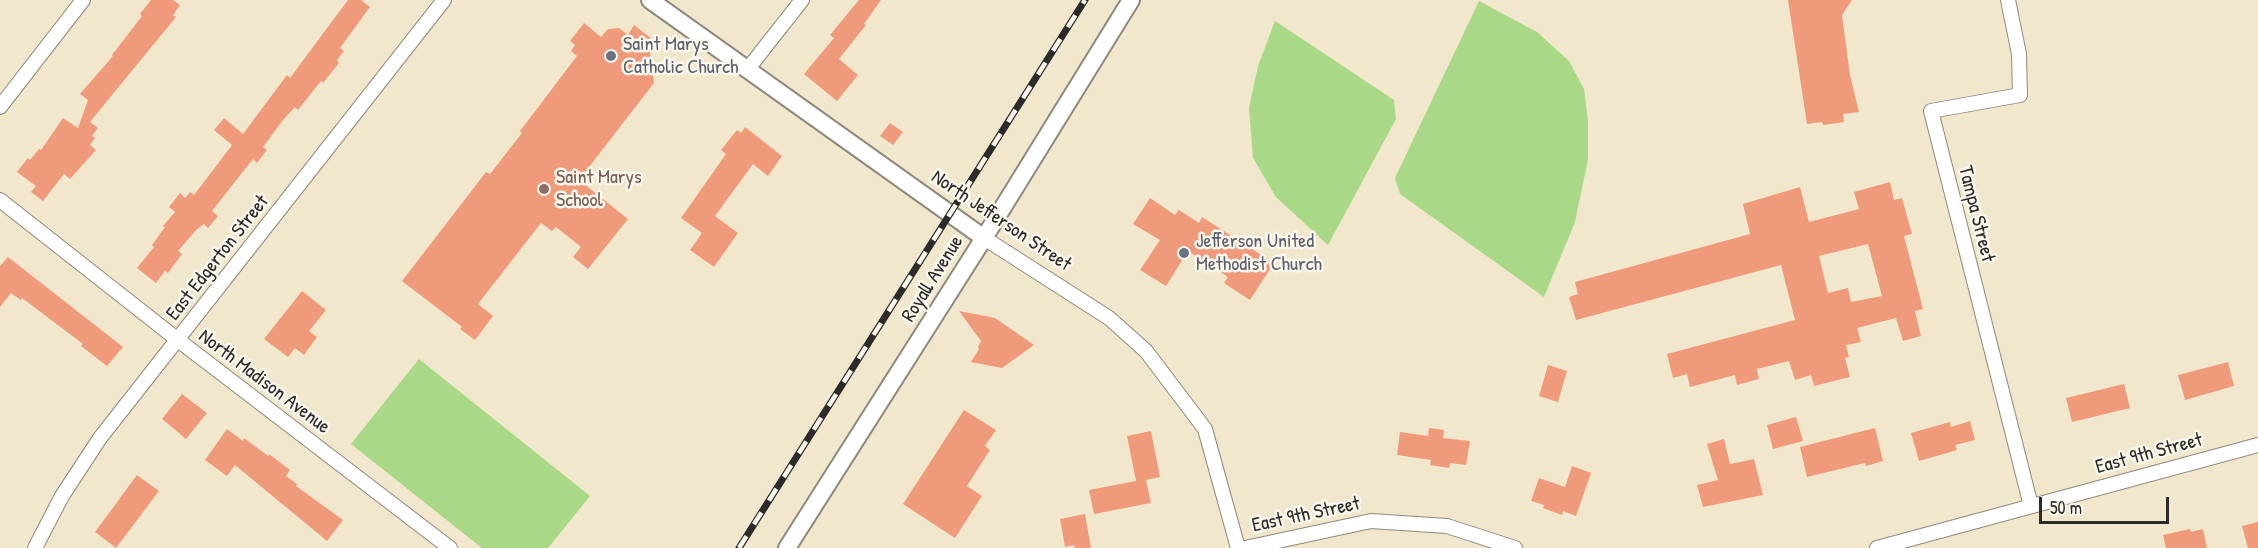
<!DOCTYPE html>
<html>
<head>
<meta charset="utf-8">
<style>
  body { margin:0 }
  #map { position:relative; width:2258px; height:548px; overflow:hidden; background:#f1e7cc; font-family:"Patrick Hand",sans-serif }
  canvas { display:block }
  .scale { position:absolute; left:2039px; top:497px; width:130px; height:27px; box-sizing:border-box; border:3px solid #2b2b2b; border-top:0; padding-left:8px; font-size:18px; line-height:21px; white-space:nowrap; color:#2b2b2b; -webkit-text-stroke:4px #fbf7ec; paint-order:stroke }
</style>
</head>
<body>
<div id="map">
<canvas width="2258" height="548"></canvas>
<div class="scale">50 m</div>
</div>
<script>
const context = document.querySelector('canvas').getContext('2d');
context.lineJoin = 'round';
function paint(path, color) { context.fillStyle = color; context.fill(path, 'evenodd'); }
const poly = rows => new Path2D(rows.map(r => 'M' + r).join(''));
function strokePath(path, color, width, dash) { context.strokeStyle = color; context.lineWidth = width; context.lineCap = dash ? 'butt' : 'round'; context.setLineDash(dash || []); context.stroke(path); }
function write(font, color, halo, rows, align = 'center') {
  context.font = font + ' "Patrick Hand",sans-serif'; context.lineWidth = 5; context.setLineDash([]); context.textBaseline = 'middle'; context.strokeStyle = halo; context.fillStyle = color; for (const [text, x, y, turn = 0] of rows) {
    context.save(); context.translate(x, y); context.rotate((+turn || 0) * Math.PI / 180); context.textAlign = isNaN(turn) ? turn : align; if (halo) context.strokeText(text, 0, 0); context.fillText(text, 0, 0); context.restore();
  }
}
paint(poly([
  [1479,1,1537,32,1569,61,1584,89,1588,122,1588,159,1575,222,1544,297,1400,194,1395,178],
  [1275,21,1394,100,1396,119,1328,245,1276,197,1253,158,1249,108,1258,66],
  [419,359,590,496,548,548,482,548,351,444]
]), '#a9d886');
paint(poly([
  [151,0,173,0,180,5,173,15,176,17,90,122,98,128,92,136,95,138,90,145,96,150,70,179,64,174,43,201,31,192,36,186,17,172,28,158,30,160,39,149,41,150,63,118,78,128,88,100,80,94,113,56,112,55,142,16,140,14],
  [348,0,361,0,370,7,340,48,344,51,337,60,339,63,323,83,321,81,298,110,295,107,283,120,263,147,267,150,257,163,253,159,212,211,218,216,208,228,204,224,197,229,178,251,182,254,168,273,165,271,156,283,137,268,154,247,152,245,165,227,163,226,175,212,169,207,180,193,185,198,190,192,194,195,232,145,214,130,224,118,243,134,287,75,290,78],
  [859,0,881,0,864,24,866,25,839,59,858,75,837,101,804,74,834,38,830,35],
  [1788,0,1852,0,1842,15,1850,75,1859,112,1843,114,1844,122,1823,125,1822,122,1807,124],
  [584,23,601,37,608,29,619,28,628,35,634,25,652,39,649,43,654,83,579,180,628,219,588,269,573,257,581,247,556,227,552,231,541,223,478,304,493,316,475,340,460,329,462,327,402,281,486,172,490,174,522,133,520,131,577,56,571,51,575,45,570,41],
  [890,123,903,132,893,145,880,136],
  [745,127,782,156,768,176,753,164,715,216,738,233,714,267,690,250,702,233,681,218,726,154,721,150,737,130,741,133],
  [1890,182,1894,200,1902,198,1912,234,1904,236,1923,309,1915,311,1921,336,1903,341,1896,318,1857,328,1861,342,1846,345,1849,357,1845,358,1850,377,1814,386,1811,375,1795,380,1789,361,1757,369,1759,379,1737,385,1735,375,1690,387,1687,374,1673,378,1667,354,1795,320,1781,265,1576,320,1569,297,1578,294,1575,282,1750,234,1743,204,1800,187,1809,222,1859,209,1854,192],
  [1868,244,1882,296,1851,302,1848,288,1828,293,1819,256],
  [1150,198,1175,215,1179,210,1199,223,1202,217,1274,263,1250,300,1224,283,1228,277,1188,251,1166,286,1140,270,1160,240,1133,224],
  [8,257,123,347,107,366,81,346,83,344,22,298,21,300,11,293,0,307,0,266],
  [302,291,326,310,309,331,317,337,304,355,295,348,288,357,264,339],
  [959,311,995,318,1034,345,1002,368,971,362,979,349,978,347,981,341],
  [2228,362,2234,386,2185,400,2178,375],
  [1548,365,1567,371,1558,402,1539,396],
  [2124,384,2130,408,2072,422,2066,398],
  [182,394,207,413,186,439,162,419],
  [964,410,996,430,985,446,990,450,967,486,982,496,955,538,903,504],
  [1796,417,1803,441,1773,449,1767,425],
  [1970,421,1975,440,1955,445,1957,450,1919,461,1911,433,1950,422,1951,427],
  [1429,428,1444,430,1443,438,1470,441,1466,465,1450,463,1449,468,1430,465,1431,460,1397,455,1400,432,1428,436],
  [1875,428,1883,461,1866,466,1865,463,1807,477,1800,447],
  [227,429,243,441,244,438,268,456,269,454,290,470,286,476,297,484,296,486,343,520,327,541,235,465,227,476,205,460],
  [1151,431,1160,477,1146,480,1151,503,1094,514,1089,490,1136,481,1127,436],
  [1724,439,1730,464,1754,459,1763,495,1703,507,1697,485,1718,480,1707,444],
  [1572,466,1591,473,1576,516,1563,511,1562,515,1543,508,1544,505,1531,501,1539,478,1565,487],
  [137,475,159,491,116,548,95,532],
  [1085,514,1091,548,1075,548,1074,545,1065,547,1060,519],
  [2258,522,2258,548,2248,548,2242,526],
  [2190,529,2191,532,2203,529,2207,548,2166,548,2163,535]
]), '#ef9b7b');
const minor = poly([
  [2008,0,2019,54,2020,95,1931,111,2031,506],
  [747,70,802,0],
  [0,107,83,0],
  [0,200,178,340,450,548],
  [984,238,1109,318,1146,351,1205,429,1238,548],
  [35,548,62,496,100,438,444,0],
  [1245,548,1371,521,1447,526,1515,548],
  [1877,548,2258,445]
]);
const tertiary = poly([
  [650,0,984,238],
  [787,548,984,238,1131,0]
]);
strokePath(minor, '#8e897c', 16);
strokePath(tertiary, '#8e897c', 20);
strokePath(minor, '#fff', 14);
strokePath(tertiary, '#fff', 16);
const rail = poly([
  [739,548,1085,0]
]);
strokePath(rail, '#2b2b2b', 7);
strokePath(rail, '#fbf7ec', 4.5, [14]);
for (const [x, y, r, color] of [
  [611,56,6,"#6b7280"],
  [544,189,6,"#8d6e63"],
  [1184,253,6,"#6b7280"]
]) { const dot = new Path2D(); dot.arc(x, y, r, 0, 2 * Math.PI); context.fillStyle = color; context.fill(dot); strokePath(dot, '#fbf7ec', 2); }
write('20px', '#5b616d', '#fbf7ec', [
  ["Saint Marys",623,45],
  ["Catholic Church",623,68],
  ["Jefferson United",1196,242],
  ["Methodist Church",1196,265]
], 'left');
write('20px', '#785e54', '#fbf7ec', [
  ["Saint Marys",556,178],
  ["School",556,201]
], 'left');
write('20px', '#2b2b2b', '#fbf7ec', [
  ["Tampa Street",1976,214,76],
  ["North Jefferson Street",1001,221,34],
  ["East Edgerton Street",218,258,-52],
  ["Royall Avenue",933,279,-58],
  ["North Madison Avenue",264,382,37],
  ["East 9th Street",2149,454,-15],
  ["East 9th Street",1306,515,-12]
]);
</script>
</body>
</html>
